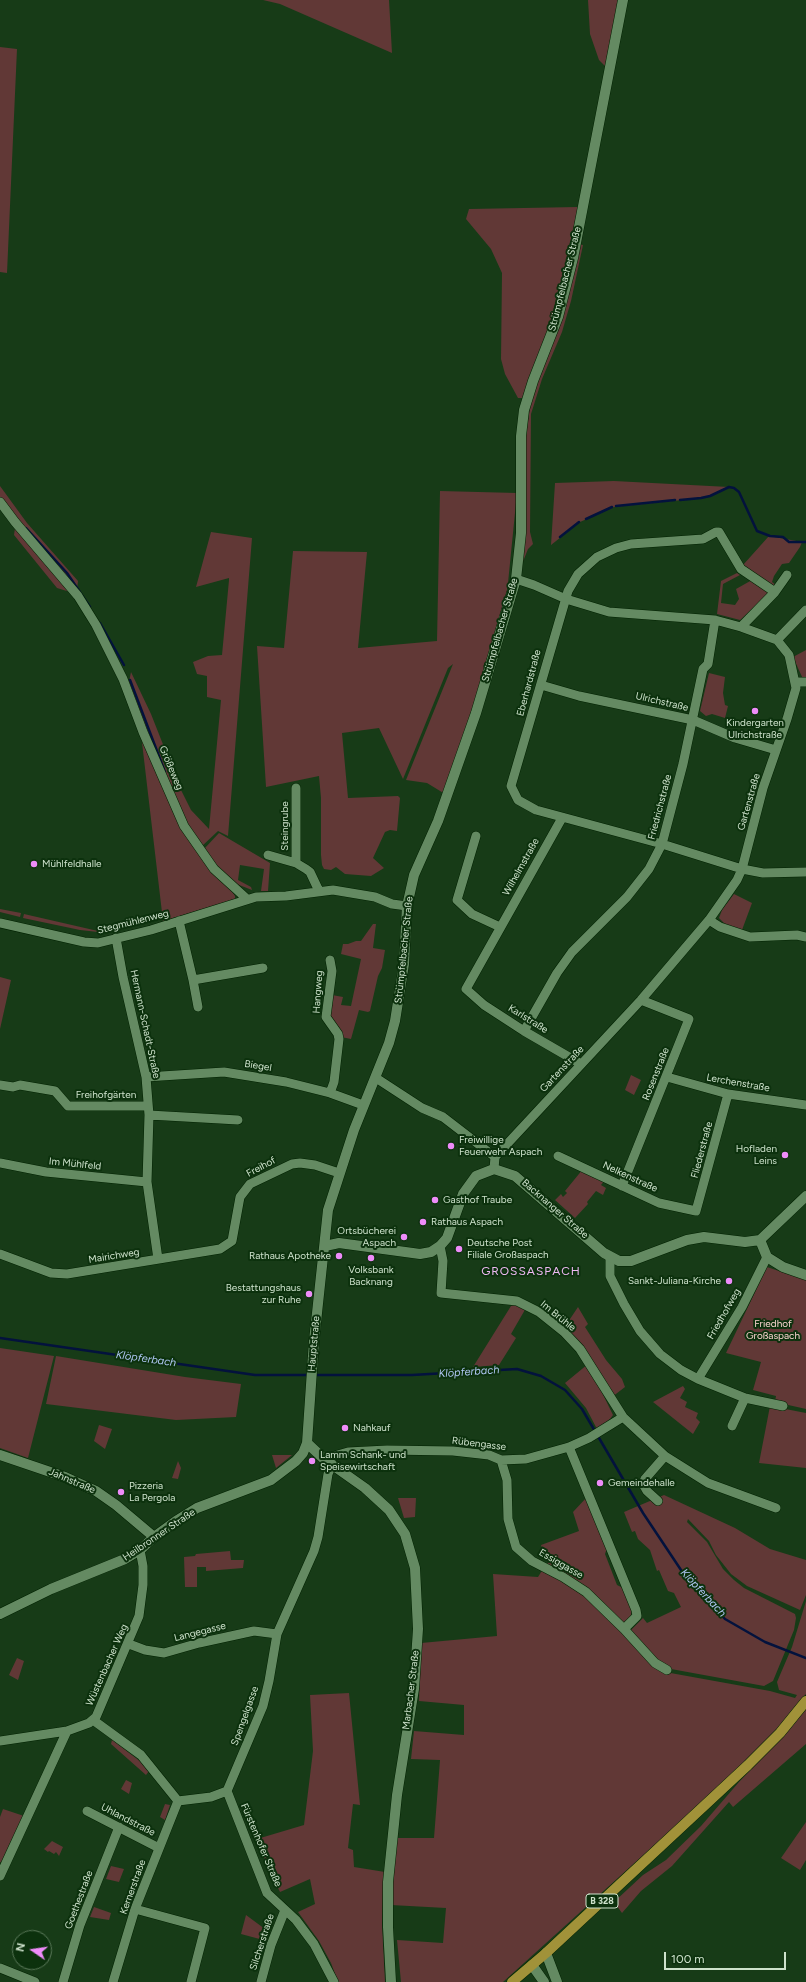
<!DOCTYPE html>
<html>
<head>
<meta charset="utf-8">
<style>
  body { margin:0 }
  #map { position:relative; width:806px; height:1982px; overflow:hidden; background:#173b17; font-family:Figtree,sans-serif }
  canvas { display:block }
  .north { position:absolute; left:12px; top:1930px; width:40px; height:40px; box-sizing:border-box; background:#0c310d; border:1px solid #5a7859; border-radius:50%; rotate:283deg; font-size:11px; font-weight:700; line-height:16px; text-align:center; color:#cee2cc }
  .north::after { content:''; display:block; margin:auto; width:14px; height:18px; background:#ee8cf9; clip-path:polygon(50% 0,100% 100%,50% 72%,0 100%) }
  .scale { position:absolute; left:664px; top:1952px; width:122px; height:18px; box-sizing:border-box; border:2px solid #cee2cc; border-top:0; padding-left:5px; font-size:12px; line-height:14px; white-space:nowrap; color:#cee2cc; -webkit-text-stroke:3px #0c310d; paint-order:stroke }
</style>
</head>
<body>
<div id="map">
<canvas width="806" height="1982"></canvas>
<div class="north">N</div>
<div class="scale">100 m</div>
</div>
<script>
const context = document.querySelector('canvas').getContext('2d');
context.lineJoin = 'round';
function paint(path, color) { context.fillStyle = color; context.fill(path, 'evenodd'); }
const poly = rows => new Path2D(rows.map(r => 'M' + r).join(''));
function strokePath(path, color, width, dash) { context.strokeStyle = color; context.lineWidth = width; context.lineCap = dash ? 'butt' : 'round'; context.setLineDash(dash || []); context.stroke(path); }
function write(font, color, halo, rows, align = 'center') {
  context.font = font + ' Figtree,sans-serif'; context.lineWidth = 4; context.setLineDash([]); context.textBaseline = 'middle'; context.strokeStyle = halo; context.fillStyle = color; for (const [text, x, y, turn = 0] of rows) {
    context.save(); context.translate(x, y); context.rotate((+turn || 0) * Math.PI / 180); context.textAlign = isNaN(turn) ? turn : align; if (halo) context.strokeText(text, 0, 0); context.fillText(text, 0, 0); context.restore();
  }
}
paint(poly([
  [263,0,389,0,392,53,280,4],
  [588,0,619,0,606,67,599,60,590,34],
  [0,47,17,49,7,273,0,272],
  [578,207,555,316,523,398,518,398,505,374,501,359,502,273,491,249,466,219,469,209],
  [578,244,583,245,571,301,562,332,542,379,531,414,530,532,533,544,528,549,522,564,526,435,530,406],
  [614,481,729,487,710,496,702,498,614,507,580,522,551,545,555,483],
  [0,486,27,523,78,581,77,589,0,498],
  [440,491,517,493,506,603,445,794,427,783,406,780,453,664,448,668,403,779,379,728,342,733,348,798,398,796,400,798,397,831,390,830,385,832,373,858,384,868,371,876,345,874,336,867,331,870,324,869,322,865,321,855,321,798,319,776,266,787,257,646,284,648,293,551,367,552,358,648,437,641],
  [15,528,70,592,57,588,14,535],
  [211,532,252,538,228,836,218,831,201,847,185,825,146,731,129,682,131,672,151,714,181,790,191,810,209,829,221,700,207,697,207,676,197,674,193,662,208,656,222,655,229,580,229,578,196,587],
  [769,536,802,542,800,547,789,563,782,564,774,576,772,582,777,586,772,587,743,565],
  [737,573,740,575,723,584,721,603,735,605,739,599,736,589,752,580,767,590,767,595,740,620,717,614,721,581],
  [806,650,806,678,803,679,793,657],
  [709,673,725,677,723,693,725,705,728,706,725,718,712,714,706,716,700,711],
  [141,734,169,796,235,896,235,899,163,921],
  [219,833,270,863,268,891,261,891,264,869,240,865,238,880,251,887,252,890,234,883,221,872,204,849],
  [734,894,752,903,742,930,725,924,719,918,722,910],
  [0,909,21,913,20,917,0,912],
  [24,914,98,931,98,932,80,930,23,918],
  [373,924,376,924,373,948,385,950,382,968,378,976,370,1011,368,1012,359,1010,351,1039,341,1037,329,1014,332,995,343,997,341,1005,351,1006,361,959,341,954,343,944,348,944,356,941,361,941],
  [0,977,11,980,0,1029],
  [631,1075,641,1080,634,1095,625,1090],
  [583,1169,605,1180,601,1185,606,1188,603,1195,596,1191,587,1202,588,1204,575,1218,555,1200,561,1194,563,1197,567,1193,565,1191],
  [767,1267,806,1280,806,1409,775,1402,776,1396,753,1390,761,1362,726,1353],
  [516,1304,526,1308,511,1334,516,1338,499,1365,473,1367,511,1306],
  [578,1307,588,1324,585,1327,606,1360,622,1379,625,1387,612,1397,568,1332,571,1328,570,1319],
  [0,1348,54,1356,28,1458,0,1448],
  [56,1356,185,1377,241,1384,236,1417,176,1420,46,1404],
  [588,1364,613,1415,610,1419,597,1429,586,1408,565,1383],
  [683,1386,685,1389,680,1398,687,1402,685,1407,698,1413,696,1418,700,1422,693,1434,653,1402],
  [770,1406,806,1413,806,1468,759,1463],
  [99,1425,112,1429,105,1449,94,1441],
  [272,1455,292,1455,276,1468],
  [178,1461,181,1468,178,1479,172,1478],
  [664,1495,735,1528,770,1549,806,1560,806,1595,800,1610,747,1586,731,1574,716,1555,709,1541,688,1519,687,1522,707,1542,723,1569,734,1580,744,1588,795,1614,796,1618,794,1630,773,1681,764,1686,671,1669,655,1662,630,1631,643,1618,647,1623,681,1607,674,1593,668,1591,659,1570,657,1571,650,1550,638,1539,635,1531,632,1532,624,1512],
  [587,1497,607,1548,605,1554,617,1585,623,1588,632,1610,630,1619,624,1622,619,1622,544,1564,552,1562,549,1552,543,1552,541,1545,579,1531,573,1512],
  [398,1498,416,1498,415,1517,404,1518],
  [230,1551,231,1560,244,1560,243,1568,206,1571,206,1567,197,1567,197,1587,185,1587,184,1557,195,1556,196,1554],
  [543,1569,582,1593,665,1672,770,1691,795,1698,797,1695,779,1690,777,1682,792,1647,806,1601,806,1694,781,1725,745,1763,503,1982,401,1982,397,1940,443,1943,446,1908,391,1905,397,1838,434,1838,440,1760,411,1759,414,1731,464,1735,464,1705,419,1701,421,1643,497,1636,493,1574,538,1577],
  [17,1658,24,1661,18,1680,9,1675],
  [349,1693,360,1805,353,1804,348,1848,353,1850,354,1867,385,1872,383,1882,382,1925,385,1982,338,1982,331,1963,319,1941,298,1912,315,1904,310,1879,280,1892,268,1868,257,1839,304,1825,313,1751,310,1695],
  [806,1709,806,1744,733,1807,729,1802,672,1866,641,1891,622,1913,614,1902,643,1875,666,1860,701,1826,739,1782,776,1744],
  [112,1740,141,1762,149,1771,146,1775,111,1744],
  [126,1780,132,1783,129,1794,121,1789],
  [165,1804,170,1805,165,1820,160,1817],
  [3,1809,24,1816,2,1863,0,1862,0,1817],
  [806,1822,806,1860,800,1870,781,1858],
  [52,1841,63,1847,59,1856,56,1852,54,1854,49,1851,48,1852,44,1849],
  [111,1866,124,1869,119,1882,106,1879],
  [94,1907,111,1913,109,1920,90,1917],
  [246,1915,269,1932,267,1941,241,1934]
]), '#613836');
strokePath(poly([
  [680,500,701,498,710,496,729,487,734,488,739,492,757,531,770,536,783,537,789,542,806,542],
  [616,506,675,500],
  [586,519,612,507],
  [26,528,67,573,90,607],
  [560,537,579,522],
  [100,623,124,665],
  [130,680,165,772],
  [0,1338,255,1375,309,1375],
  [314,1375,412,1375,517,1369,541,1376,565,1390,582,1409,643,1513,685,1576,725,1619,765,1642,806,1658]
]), '#03123d', 2.5);
const street = poly([
  [0,502,15,522,78,596,96,625,123,679,143,732,184,826,214,869,247,899],
  [775,592,741,569,719,532,716,532,703,539,631,544,616,548,597,557,578,574,568,591,511,786,518,800,536,810,662,844,742,869,763,873,806,872],
  [741,627,775,592,787,575],
  [777,640,806,610],
  [796,682,806,682],
  [541,685,579,696,693,720,735,738,776,750],
  [296,788,296,863],
  [562,818,466,989,484,1005,524,1031,581,1064],
  [476,836,457,900,472,914,500,927],
  [268,855,296,863,306,869,310,872,319,891],
  [709,920,720,927,750,937,797,935,806,937],
  [179,921,193,980,263,968],
  [0,923,84,942,98,943,151,930,256,897,286,896,333,890,375,897,392,904,407,906],
  [116,938,123,977,146,1077,149,1115,147,1182,158,1259],
  [193,980,198,1007],
  [524,1031,557,973,572,952,627,897,649,869,662,844,683,764,703,669,708,664,715,620],
  [146,1077,224,1072,286,1082,330,1093,363,1105],
  [667,1077,728,1094,806,1105],
  [376,1078,422,1108,443,1117,495,1157,494,1169],
  [0,1085,13,1087,20,1085,55,1091,68,1106,148,1106],
  [330,1093,334,1082,339,1039,338,1034,326,1017,332,971,330,960],
  [149,1115,238,1120],
  [558,1156,659,1203,696,1211,728,1094],
  [495,1157,641,1000,709,920,737,880,742,869,763,788,787,719,796,688,789,655,777,640,741,627,715,620,609,612,566,599,534,585,516,579],
  [0,1163,46,1172,147,1182],
  [622,1186,689,1019,641,1000],
  [440,1246,443,1261,441,1293,517,1301,539,1312,564,1332,580,1349,623,1417,665,1456,708,1483,776,1508],
  [0,1254,51,1273,67,1274,220,1249,232,1241,240,1197,250,1184,292,1164,300,1163,315,1165,339,1173],
  [610,1257,610,1276,624,1304,640,1331,660,1354,681,1370,698,1379,745,1398,783,1406],
  [698,1379,742,1307,767,1257],
  [732,1426,745,1398],
  [569,1447,636,1610,637,1616,624,1629,655,1663,667,1670],
  [324,1459,348,1452,387,1450,453,1451,489,1455,501,1460,526,1459,569,1447,589,1438,623,1417],
  [501,1460,507,1480,508,1519,516,1547,532,1561,563,1577,586,1592,624,1629],
  [658,1501,647,1491,643,1484,645,1479,665,1456],
  [129,1644,145,1650,164,1653,199,1643,254,1631,277,1634],
  [93,1720,141,1755,178,1801,211,1797,227,1791,263,1706,269,1681,277,1634,314,1551,318,1537,328,1474,332,1465],
  [0,1741,67,1731,89,1723,96,1717,139,1616,143,1585,143,1566,140,1550],
  [227,1791,267,1893,296,1920,314,1944,334,1982],
  [87,1811,159,1848],
  [0,1876,67,1731],
  [135,1909,205,1928,191,1982],
  [0,1968,35,1982],
  [63,1982,80,1925,119,1827],
  [113,1982,135,1909,178,1801],
  [261,1982,271,1945,285,1910]
]);
const secondary = poly([
  [760,1240,767,1257,783,1267,806,1275],
  [325,1246,339,1243,420,1254,431,1252,440,1246,447,1238,463,1194,476,1176,494,1169,515,1176,604,1253,619,1261,631,1261,687,1240,704,1237,745,1242,760,1240,806,1196],
  [307,1443,324,1459,365,1488,389,1510,405,1534,415,1568,418,1629,414,1689,397,1795,388,1882,388,1927,391,1982],
  [0,1455,65,1477,96,1491,116,1505,154,1537],
  [0,1614,51,1589,125,1559,140,1550,154,1537,176,1521,197,1508,271,1480,296,1461,303,1453,307,1443,314,1341,328,1210,354,1130,389,1043,395,1021,404,964,407,906,414,875,438,821,476,713,516,579,521,533,521,436,524,410,533,381,558,317,573,258,623,0],
  [546,1953,557,1982],
  [532,1965,544,1982]
]);
const primary = poly([
  [512,1982,546,1953,748,1765,780,1733,806,1701]
]);
strokePath(street, '#002201', 10);
strokePath(secondary, '#002201', 11);
strokePath(primary, '#002201', 11);
strokePath(street, '#648a62', 9);
strokePath(secondary, '#648a62', 10);
strokePath(primary, '#a19239', 10);
for (const [x, y, r, color] of [
  [755,711,4,"#ee8cf9"],
  [34,864,4,"#ee8cf9"],
  [451,1146,4,"#ee8cf9"],
  [785,1155,4,"#ee8cf9"],
  [435,1200,4,"#ee8cf9"],
  [423,1222,4,"#ee8cf9"],
  [404,1237,4,"#ee8cf9"],
  [459,1249,4,"#ee8cf9"],
  [339,1256,4,"#ee8cf9"],
  [371,1258,4,"#ee8cf9"],
  [729,1281,4,"#ee8cf9"],
  [309,1294,4,"#ee8cf9"],
  [345,1428,4,"#ee8cf9"],
  [312,1461,4,"#ee8cf9"],
  [600,1483,4,"#ee8cf9"],
  [121,1492,4,"#ee8cf9"]
]) { const dot = new Path2D(); dot.arc(x, y, r, 0, 2 * Math.PI); context.fillStyle = color; context.fill(dot); strokePath(dot, '#0c310d', 1.5); }
for (const [x, y, w] of [
  [602,1901,32]
]) { const box = new Path2D(); box.roundRect(x - w / 2, y - 7, w, 14, 3); context.fillStyle = '#0c310d'; context.fill(box); strokePath(box, '#cee2cc', 1); }
write('bold 9px', '#cee2cc', null, [
  ["B 328",602,1901]
]);
write('10px', '#cee2cc', '#0c310d', [
  ["Strümpfelbacher Straße",565,279,-76],
  ["Strümpfelbacher Straße",500,630,-74],
  ["Eberhardstraße",529,683,-75],
  ["Ulrichstraße",662,702,13],
  ["Größeweg",171,768,67],
  ["Gartenstraße",749,802,-74],
  ["Friedrichstraße",660,807,-75],
  ["Steingrube",285,826,-90],
  ["Wilhelmstraße",521,867,-61],
  ["Stegmühlenweg",133,922,-14],
  ["Strümpfelbacher Straße",404,950,-84],
  ["Hangweg",318,992,-86],
  ["Karlstraße",528,1019,32],
  ["Hermann-Schadt-Straße",145,1024,78],
  ["Biegel",258,1066,9],
  ["Gartenstraße",562,1069,-47],
  ["Rosenstraße",656,1074,-68],
  ["Lerchenstraße",738,1083,10],
  ["Freihofgärten",106,1095],
  ["Fliederstraße",702,1150,-75],
  ["Im Mühlfeld",75,1164,6],
  ["Freihof",261,1167,-28],
  ["Nelkenstraße",630,1177,25],
  ["Backnanger Straße",555,1209,41],
  ["Mairichweg",114,1256,-9],
  ["Friedhofweg",724,1314,-60],
  ["Im Brühle",558,1316,39],
  ["Hauptstraße",314,1344,-85],
  ["Rübengasse",479,1444,7],
  ["Jahnstraße",72,1481,23],
  ["Heilbronner Straße",159,1535,-34],
  ["Essiggasse",561,1564,30],
  ["Langegasse",200,1632,-14],
  ["Wüstenbacher Weg",107,1665,-66],
  ["Marbacher Straße",411,1690,-83],
  ["Spengelgasse",245,1716,-70],
  ["Uhlandstraße",128,1820,27],
  ["Fürstenhofer Straße",261,1845,67],
  ["Kernerstraße",133,1887,-70],
  ["Goethestraße",79,1900,-69],
  ["Silcherstraße",262,1942,-72]
]);
write('10px', '#cee2cc', '#0c310d', [
  ["Kindergarten",755,723,"center"],
  ["Ulrichstraße",755,735,"center"],
  ["Mühlfeldhalle",42,864],
  ["Freiwillige",459,1140],
  ["Feuerwehr Aspach",459,1152],
  ["Hofladen",777,1149,"right"],
  ["Leins",777,1161,"right"],
  ["Gasthof Traube",443,1200],
  ["Rathaus Aspach",431,1222],
  ["Ortsbücherei",396,1231,"right"],
  ["Aspach",396,1243,"right"],
  ["Deutsche Post",467,1243],
  ["Filiale Großaspach",467,1255],
  ["Rathaus Apotheke",331,1256,"right"],
  ["Volksbank",371,1270,"center"],
  ["Backnang",371,1282,"center"],
  ["Sankt-Juliana-Kirche",721,1281,"right"],
  ["Bestattungshaus",301,1288,"right"],
  ["zur Ruhe",301,1300,"right"],
  ["Nahkauf",353,1428],
  ["Lamm Schank- und",320,1455],
  ["Speisewirtschaft",320,1467],
  ["Gemeindehalle",608,1483],
  ["Pizzeria",129,1486],
  ["La Pergola",129,1498]
], 'left');
write('10px', '#fdd5d1', '#0c310d', [
  ["Friedhof",773,1324],
  ["Großaspach",773,1336]
]);
write('italic 11px', '#b0c7f4', '#0c310d', [
  ["Klöpferbach",146,1359,8],
  ["Klöpferbach",469,1372,-4],
  ["Klöpferbach",703,1593,47]
]);
context.letterSpacing = '1px';
write('12px', '#eeb8f3', '#0c310d', [
  ["GROSSASPACH",531,1271]
]);
context.letterSpacing = '0px';
</script>
</body>
</html>
